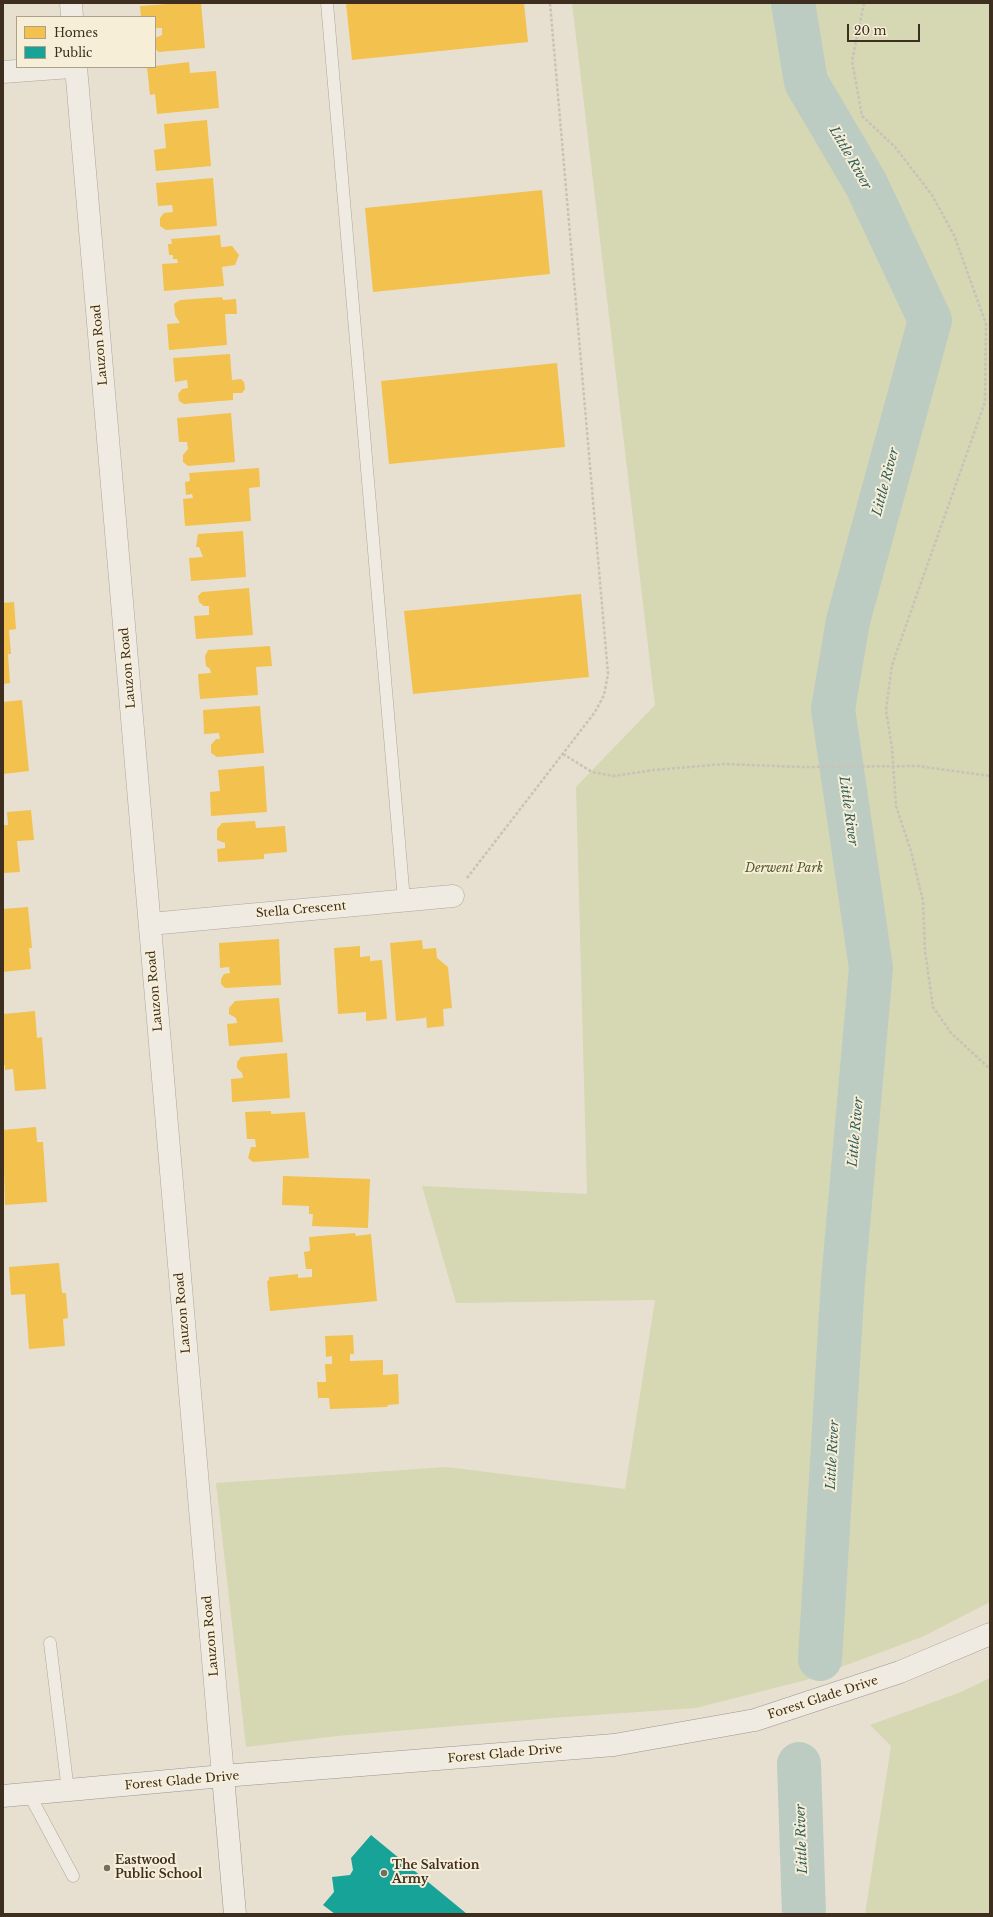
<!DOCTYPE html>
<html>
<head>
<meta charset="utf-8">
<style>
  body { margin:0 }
  #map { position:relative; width:993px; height:1917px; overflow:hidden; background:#e7e0d1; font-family:"Libre Baskerville",serif }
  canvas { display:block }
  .frame { position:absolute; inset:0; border:4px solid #3d2e20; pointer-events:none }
  .legend { position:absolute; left:16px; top:16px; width:140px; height:52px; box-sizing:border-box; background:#f7eed8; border:1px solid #ada18e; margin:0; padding:5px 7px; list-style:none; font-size:12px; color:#3d2e20 }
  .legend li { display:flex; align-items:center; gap:8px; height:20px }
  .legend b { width:20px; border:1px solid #ada18e }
  .scale { position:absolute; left:847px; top:24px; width:73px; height:18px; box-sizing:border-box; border:2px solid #3d2e20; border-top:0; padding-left:5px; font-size:12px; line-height:14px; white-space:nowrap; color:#3d2e20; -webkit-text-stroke:3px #f7eed8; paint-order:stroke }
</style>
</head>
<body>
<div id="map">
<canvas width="993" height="1917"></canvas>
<div class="frame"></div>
<ul class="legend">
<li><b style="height:11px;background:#f2c14e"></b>Homes</li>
<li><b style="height:11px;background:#17a398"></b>Public</li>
</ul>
<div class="scale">20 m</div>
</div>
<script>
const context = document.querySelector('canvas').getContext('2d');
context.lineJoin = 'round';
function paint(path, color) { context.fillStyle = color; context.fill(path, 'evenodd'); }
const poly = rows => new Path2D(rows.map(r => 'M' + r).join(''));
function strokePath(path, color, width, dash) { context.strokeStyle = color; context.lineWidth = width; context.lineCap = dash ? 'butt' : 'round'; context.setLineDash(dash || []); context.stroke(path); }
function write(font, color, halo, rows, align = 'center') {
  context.font = font + ' "Libre Baskerville",serif'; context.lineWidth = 4; context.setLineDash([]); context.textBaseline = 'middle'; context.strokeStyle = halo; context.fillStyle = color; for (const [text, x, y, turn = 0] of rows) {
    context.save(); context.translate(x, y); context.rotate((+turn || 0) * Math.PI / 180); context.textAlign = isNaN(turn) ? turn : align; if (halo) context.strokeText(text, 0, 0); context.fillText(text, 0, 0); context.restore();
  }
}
paint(poly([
  [572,3,990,3,990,1602,922,1637,806,1680,696,1708,552,1718,337,1736,246,1747,216,1483,446,1467,625,1489,655,1300,456,1303,422,1186,587,1194,576,787,655,705],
  [990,1678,990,1914,865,1914,891,1746,870,1725,961,1692]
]), '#d6d7b3');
paint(poly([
  [181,3,201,3,205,48,159,52,155,49,155,38,162,35,162,28,155,28,155,17,141,17,140,6],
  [346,3,524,3,528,42,352,60],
  [189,62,190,73,216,71,219,108,157,114,155,94,150,95,147,67],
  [207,120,211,166,156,171,154,150,166,148,164,124],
  [213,178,217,226,166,230,160,226,160,218,164,213,173,212,172,205,158,206,156,183],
  [542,190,550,274,373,292,365,208],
  [220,235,221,247,232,246,239,255,235,265,222,267,224,286,164,291,162,264,178,263,177,259,173,259,173,255,169,255,168,244,172,244,171,239],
  [222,297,223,300,236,299,237,314,225,314,227,345,169,350,167,324,180,323,175,315,174,304,180,300],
  [230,354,232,380,241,379,244,382,245,389,242,393,233,393,233,400,184,404,179,401,178,394,182,389,188,388,187,380,175,382,173,358],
  [557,363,565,447,389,464,381,381],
  [231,413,235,462,188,466,183,462,183,455,188,449,187,442,179,442,177,418],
  [259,468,260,487,249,488,251,521,185,526,183,499,193,498,192,494,186,495,185,482,190,481,189,473],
  [243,531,246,577,191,581,189,558,203,557,199,547,196,547,198,534],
  [249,588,253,635,196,639,194,616,209,615,209,606,204,606,199,602,198,596,202,592],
  [581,594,589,677,413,694,404,611],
  [14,602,16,629,9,630,11,654,8,654,10,683,3,684,3,603],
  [270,646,272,666,256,667,258,695,200,699,198,674,211,673,210,669,206,666,205,656,208,650],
  [22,700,29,771,3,774,3,702],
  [260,706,264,753,217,757,211,753,211,745,216,739,220,739,219,733,204,734,203,710],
  [264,766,267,812,211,816,210,792,220,791,218,770],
  [31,810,34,840,17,841,20,872,3,873,3,825,8,825,7,812],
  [255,821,256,828,285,826,287,852,264,854,264,859,218,862,217,849,225,848,225,843,217,840,217,829,222,823],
  [28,907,32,948,29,948,31,969,3,972,3,909],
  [279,939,281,985,225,988,221,984,221,979,224,974,230,973,229,967,220,968,219,943],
  [422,940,423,949,436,948,437,958,448,967,452,1008,443,1009,444,1026,427,1028,426,1016,425,1018,396,1021,390,943],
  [360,946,360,957,370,956,370,961,382,960,387,1019,366,1021,366,1012,338,1014,334,948],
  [279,998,283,1042,229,1046,227,1024,237,1023,236,1018,229,1014,229,1008,235,1001],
  [35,1011,37,1038,42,1037,46,1089,15,1091,13,1069,5,1070,5,1065,3,1066,3,1014],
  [287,1053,290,1098,232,1102,231,1079,243,1078,242,1073,237,1068,237,1062,241,1057],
  [271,1111,271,1114,305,1112,309,1158,253,1162,248,1158,251,1147,256,1147,255,1139,247,1139,245,1112],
  [36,1127,37,1142,43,1142,47,1202,5,1205,3,1130],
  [283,1176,370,1179,368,1228,312,1226,313,1214,309,1214,309,1206,282,1205],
  [355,1233,356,1236,371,1234,377,1301,270,1311,267,1281,269,1280,269,1277,298,1274,298,1278,312,1277,312,1269,306,1269,304,1252,310,1251,309,1237],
  [59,1263,62,1293,66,1293,68,1318,63,1319,65,1346,29,1349,25,1294,11,1295,9,1267],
  [353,1335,354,1354,350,1354,350,1361,383,1360,383,1375,398,1374,399,1404,388,1405,387,1407,330,1409,329,1398,318,1398,317,1382,326,1382,325,1364,332,1364,332,1356,326,1357,325,1336]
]), '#f2c14e');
paint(poly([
  [371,1835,467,1914,335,1914,323,1905,334,1892,332,1877,350,1875,353,1870,351,1858]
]), '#17a398');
strokePath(poly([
  [793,3,806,82,866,184,930,320,848,621,833,709,871,968,843,1281,820,1659],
  [799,1764,804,1914]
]), '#bcccc2', 44);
const lane = poly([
  [327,3,404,900],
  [50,1643,68,1791],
  [29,1794,73,1876]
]);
const street = poly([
  [71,3,72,17],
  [76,67,223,1776],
  [3,72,71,67],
  [150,924,453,896]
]);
const secondary = poly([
  [223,1776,235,1914],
  [3,1796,223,1776,614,1745,755,1720,900,1672,990,1634]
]);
strokePath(lane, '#ada599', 13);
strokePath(street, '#ada599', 23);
strokePath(secondary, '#9c958a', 23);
strokePath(poly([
  [864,3,852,61,862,116,895,147,932,195,954,235,986,324,985,402,892,665,886,710,892,748,896,806,911,851,923,901,925,951,933,1007,951,1033,990,1069],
  [563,754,592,772,614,776,654,770,725,764,800,767,918,766,990,776],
  [467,878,595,712,604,695,608,674,550,3]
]), '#c8c2b9', 2.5, [3, 2]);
strokePath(lane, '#efebe3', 12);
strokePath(street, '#efebe3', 22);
strokePath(secondary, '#efebe3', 22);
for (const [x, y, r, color] of [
  [107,1868,4,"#786c5e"],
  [384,1873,4,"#786c5e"]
]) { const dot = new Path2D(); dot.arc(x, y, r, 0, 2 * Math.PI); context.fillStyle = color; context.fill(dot); strokePath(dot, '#f7eed8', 1.5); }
write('12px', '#3d2e20', '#f7eed8', [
  ["Lauzon Road",100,345,-95],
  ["Lauzon Road",128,668,-95],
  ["Stella Crescent",301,910,-5],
  ["Lauzon Road",155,991,-95],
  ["Lauzon Road",183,1313,-95],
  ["Lauzon Road",211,1636,-95],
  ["Forest Glade Drive",823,1698,-18],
  ["Forest Glade Drive",505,1754,-5],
  ["Forest Glade Drive",182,1781,-5]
]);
write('italic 12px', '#4d5a26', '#f7eed8', [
  ["Derwent Park",784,869]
]);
write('bold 12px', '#3d2e20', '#f7eed8', [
  ["Eastwood",115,1861],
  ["Public School",115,1875],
  ["The Salvation",392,1866],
  ["Army",392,1880]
], 'left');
write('italic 13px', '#2f5d5a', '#f7eed8', [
  ["Little River",850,158,60],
  ["Little River",886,482,-75],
  ["Little River",848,811,82],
  ["Little River",856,1132,-85],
  ["Little River",833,1455,-87],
  ["Little River",802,1839,-92]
]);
</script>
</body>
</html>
